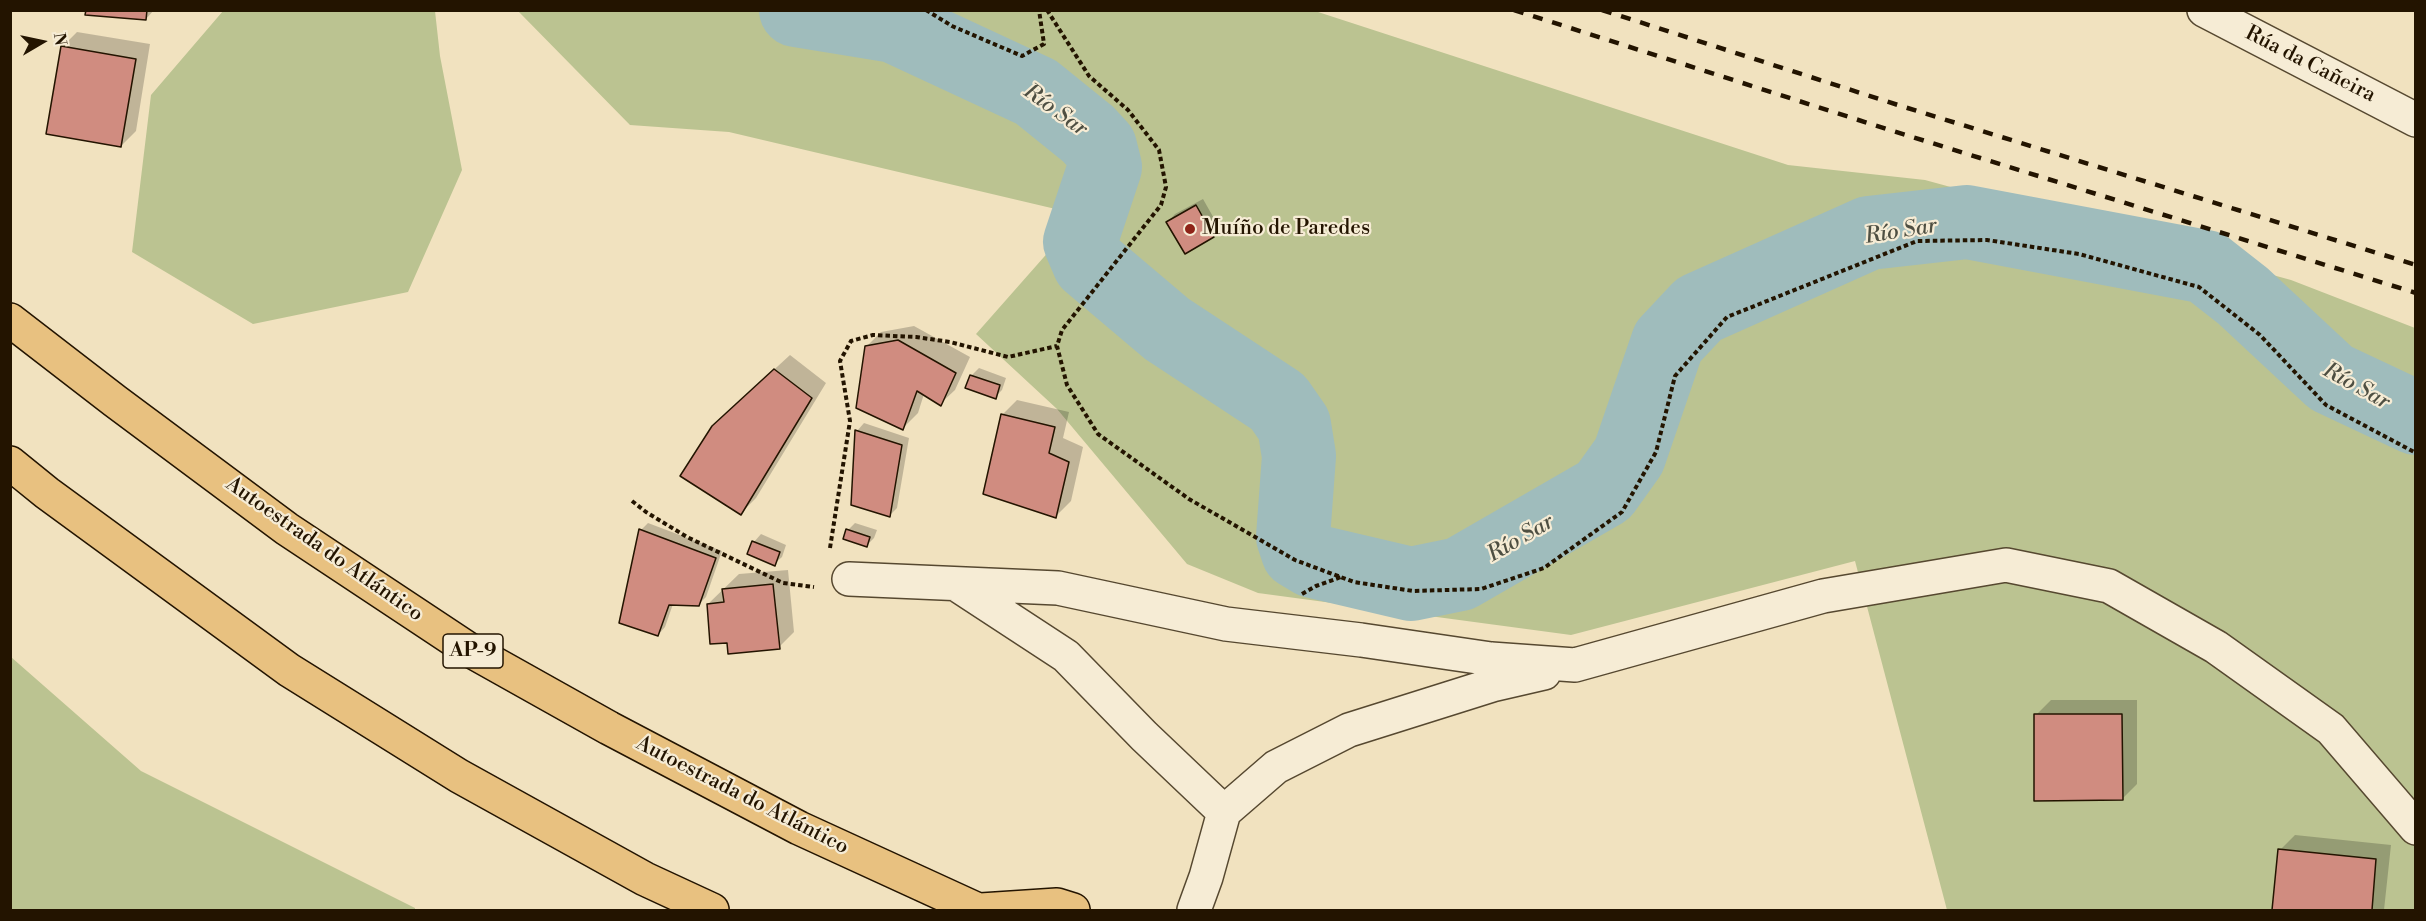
<!DOCTYPE html>
<html>
<head>
<meta charset="utf-8">
<style>
  body { margin:0 }
  #map { position:relative; width:2426px; height:921px; overflow:hidden; background:#f1e2bf; font-family:"Libre Bodoni",serif }
  canvas { display:block }
  .frame { position:absolute; inset:0; border:12px solid #231400; pointer-events:none }
  .north { position:absolute; left:12px; top:12px; width:60px; height:60px; -webkit-text-stroke:4px #f6ecd5; paint-order:stroke; rotate:81deg; font-size:16px; font-weight:700; line-height:24px; text-align:center; color:#231400 }
  .north::after { content:''; display:block; margin:auto; width:21px; height:27px; background:#231400; clip-path:polygon(50% 0,100% 100%,50% 72%,0 100%) }
</style>
</head>
<body>
<div id="map">
<canvas width="2426" height="921"></canvas>
<div class="frame"></div>
<div class="north">N</div>
</div>
<script>
const context = document.querySelector('canvas').getContext('2d');
context.lineJoin = 'round';
function paint(path, color) { context.fillStyle = color; context.fill(path, 'evenodd'); }
const poly = rows => new Path2D(rows.map(r => 'M' + r).join(''));
function strokePath(path, color, width, dash) { context.strokeStyle = color; context.lineWidth = width; context.lineCap = dash ? 'butt' : 'round'; context.setLineDash(dash || []); context.stroke(path); }
function write(font, color, halo, rows, align = 'center') {
  context.font = font + ' "Libre Bodoni",serif'; context.lineWidth = 4.5; context.setLineDash([]); context.textBaseline = 'middle'; context.strokeStyle = halo; context.fillStyle = color; for (const [text, x, y, turn = 0] of rows) {
    context.save(); context.translate(x, y); context.rotate((+turn || 0) * Math.PI / 180); context.textAlign = isNaN(turn) ? turn : align; if (halo) context.strokeText(text, 0, 0); context.fillText(text, 0, 0); context.restore();
  }
}
paint(poly([
  [223,11,435,11,440,56,462,170,408,292,253,324,132,252,151,95],
  [518,11,1315,11,1788,165,1925,180,2291,280,2415,328,2415,910,1947,910,1855,561,1571,635,1258,593,1187,564,1057,409,976,334,1081,215,729,132,630,125],
  [11,657,141,771,415,908,415,910,11,910]
]), '#bbc391');
paint(poly([
  [87,10,154,10,146,19],
  [77,32,150,44,136,131,121,146,62,47],
  [1203,199,1220,229,1213,236,1168,222,1175,214],
  [914,326,970,357,955,390,940,404,924,394,918,413,903,428,866,347,881,332],
  [790,355,826,383,756,498,741,513,729,411],
  [979,368,1006,378,1002,390,995,397,971,376],
  [1017,400,1069,412,1063,438,1083,447,1071,501,1056,516,1002,415],
  [864,423,909,438,897,508,890,515,857,431],
  [648,523,722,551,706,597,698,605,673,604,665,627,658,635,641,530],
  [855,523,877,530,874,538,867,545,848,530],
  [761,534,786,545,782,557,774,564,754,542],
  [788,570,794,632,779,647,729,641,708,604,739,574],
  [2051,700,2137,700,2137,784,2122,799,2036,715],
  [2295,835,2391,845,2384,910,2273,910,2280,850]
]), '#0003');
strokePath(poly([
  [796,10,894,26,1036,92,1088,134,1100,147,1105,167,1080,242,1089,263,1167,329,1278,402,1294,425,1299,456,1293,537,1298,552,1313,561,1411,584,1460,574,1604,491,1629,456,1668,342,1699,309,1869,233,1967,222,2206,267,2243,296,2331,378,2416,418]
]), '#9fbcbc', 74);
const building = poly([
  [86,10,147,10,146,20,85,15,86,10],
  [61,46,136,59,121,147,46,134,61,46],
  [1196,205,1214,237,1185,254,1166,222,1196,205],
  [898,340,956,373,941,406,917,391,903,430,856,408,865,346,898,340],
  [774,369,812,398,741,515,680,476,712,426,774,369],
  [970,375,1000,385,996,399,965,388,970,375],
  [1001,414,1055,427,1049,453,1069,462,1056,518,983,494,1001,414],
  [855,430,902,445,890,517,851,505,855,430],
  [639,529,716,558,699,606,669,605,658,636,619,623,639,529],
  [846,529,870,537,867,547,843,539,846,529],
  [752,541,780,552,775,566,747,554,752,541],
  [773,584,780,649,728,654,727,643,710,644,707,604,724,602,722,589,773,584],
  [2034,714,2122,714,2123,800,2034,801,2034,714],
  [2278,849,2376,859,2372,910,2272,910,2278,849]
]);
paint(building, '#d08c80');
strokePath(building, '#231400', 1.5);
const minor = poly([
  [2204,10,2416,120],
  [849,579,1058,588,1226,624,1361,640,1491,659,1575,665,1823,596,2006,565,2109,586,2216,647,2331,729,2416,828],
  [956,584,1066,656,1144,736,1224,812],
  [1194,910,1206,877,1224,812,1276,767,1349,730,1492,685,1544,673]
]);
const highway = poly([
  [10,320,115,401,287,529,468,649,609,728,799,828,978,910],
  [10,463,47,493,289,670,459,776,645,879,712,910],
  [981,910,1057,905,1073,910]
]);
strokePath(minor, '#564830', 36);
strokePath(highway, '#231400', 36);
strokePath(poly([
  [926,10,952,26,1022,56,1044,44,1039,10],
  [1047,10,1089,76,1128,110,1159,150,1166,187,1161,205,1062,330,1057,346,1067,385,1098,434,1189,499,1295,560,1354,582,1413,591,1481,589,1544,568,1622,512,1656,452,1675,376,1727,317,1917,241,1987,240,2079,254,2199,287,2260,335,2326,405,2416,453],
  [632,501,646,512,687,537,783,583,814,587],
  [830,548,850,421,840,361,851,341,873,335,916,337,950,342,1008,357,1057,346],
  [1302,594,1316,586,1341,577]
]), '#231400', 4, [4.5, 3]);
strokePath(minor, '#f6ecd5', 33);
strokePath(highway, '#e8c180', 33);
strokePath(poly([
  [1514,10,1893,131,2416,293],
  [1602,10,1901,106,2416,265]
]), '#231400', 4.5, [10, 10]);
for (const [x, y, r, color] of [
  [1190,229,6,"#8f2418"]
]) { const dot = new Path2D(); dot.arc(x, y, r, 0, 2 * Math.PI); context.fillStyle = color; context.fill(dot); strokePath(dot, '#f6ecd5', 2); }
for (const [x, y, w] of [
  [473,651,60]
]) { const box = new Path2D(); box.roundRect(x - w / 2, y - 17, w, 34, 4.5); context.fillStyle = '#f6ecd5'; context.fill(box); strokePath(box, '#231400', 1.5); }
write('bold 20px', '#231400', null, [
  ["AP-9",473,651]
]);
write('21px', '#231400', '#f6ecd5', [
  ["Rúa da Cañeira",2310,65,27],
  ["Autoestrada do Atlántico",324,550,35],
  ["Autoestrada do Atlántico",742,796,27]
]);
write('21px', '#231400', '#f6ecd5', [
  ["Muíño de Paredes",1202,229]
], 'left');
write('italic 22px', '#4e4f42', '#f6ecd5', [
  ["Río Sar",1055,111,36],
  ["Río Sar",1901,232,-9],
  ["Río Sar",2356,387,29],
  ["Río Sar",1521,539,-30]
]);
</script>
</body>
</html>
